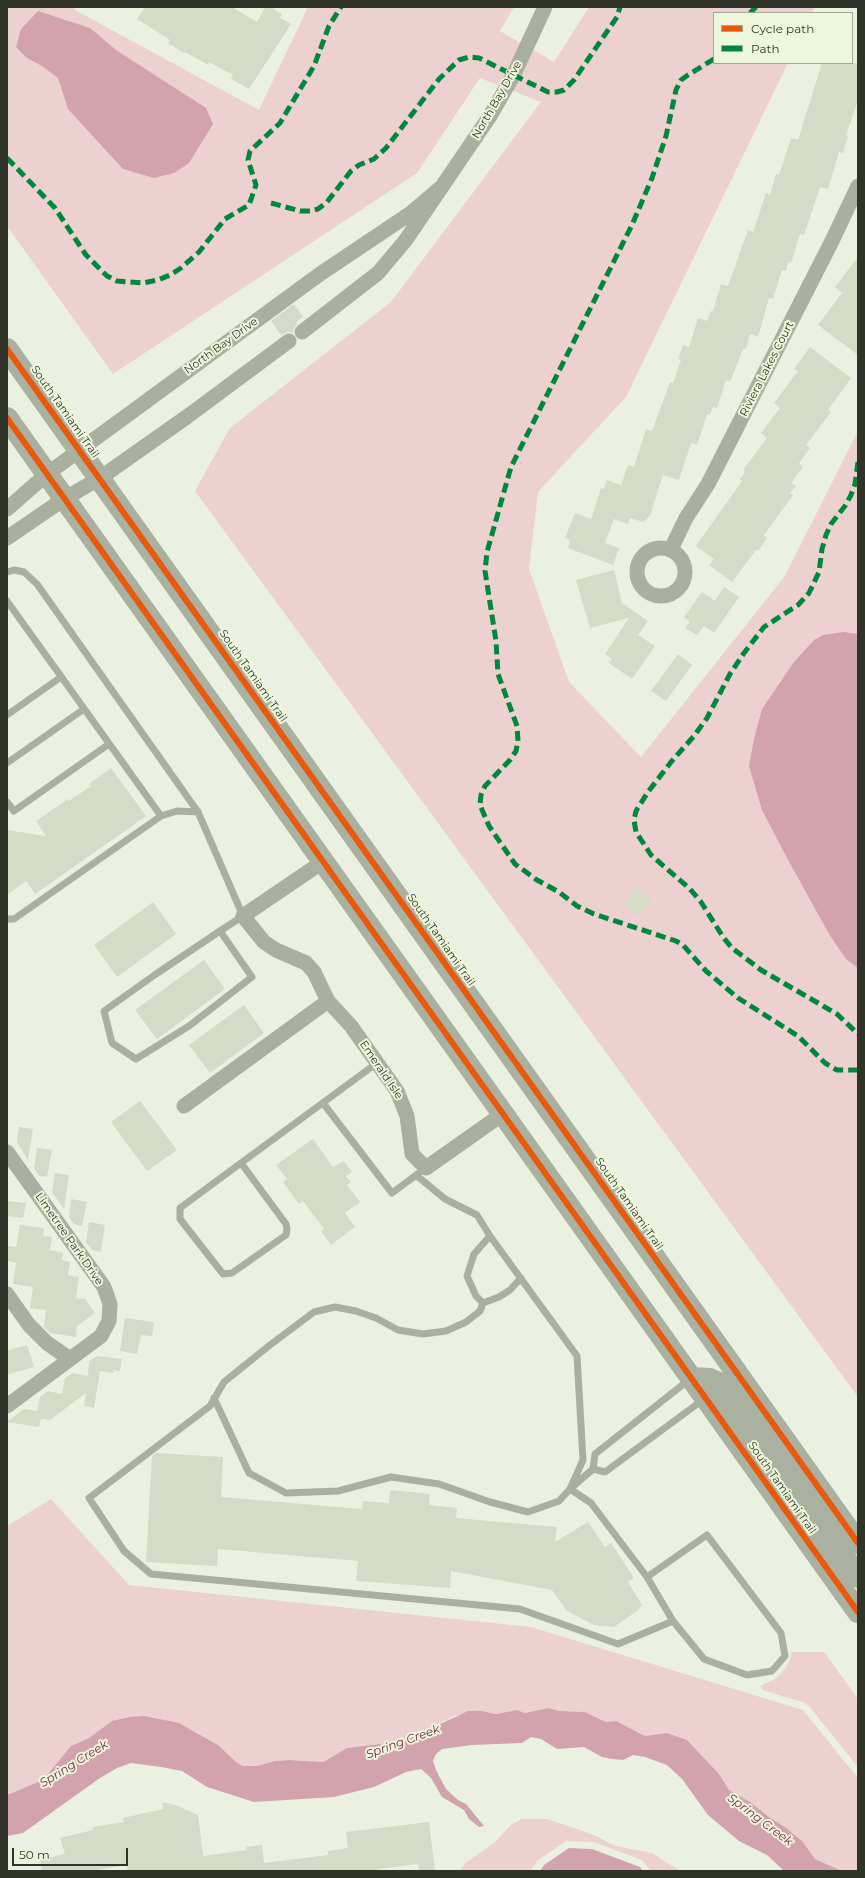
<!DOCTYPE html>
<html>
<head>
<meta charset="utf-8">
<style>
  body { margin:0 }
  #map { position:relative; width:865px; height:1878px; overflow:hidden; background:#ebf1e1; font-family:Montserrat,sans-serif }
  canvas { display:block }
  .frame { position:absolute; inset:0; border:8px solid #2f3328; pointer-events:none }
  .legend { position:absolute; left:713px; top:12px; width:140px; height:52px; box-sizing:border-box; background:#edf7db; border:1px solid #a1a993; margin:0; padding:5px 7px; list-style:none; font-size:12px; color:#2f3328 }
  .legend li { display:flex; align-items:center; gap:8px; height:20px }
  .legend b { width:20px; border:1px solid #a1a993 }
  .scale { position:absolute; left:12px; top:1848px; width:116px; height:18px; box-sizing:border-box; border:2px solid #2f3328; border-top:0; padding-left:5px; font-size:12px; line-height:14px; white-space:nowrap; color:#2f3328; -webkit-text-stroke:3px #edf7db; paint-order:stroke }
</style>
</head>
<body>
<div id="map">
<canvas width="865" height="1878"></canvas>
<div class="frame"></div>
<ul class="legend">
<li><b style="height:5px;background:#e8590c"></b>Cycle path</li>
<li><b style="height:5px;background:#00873e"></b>Path</li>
</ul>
<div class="scale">50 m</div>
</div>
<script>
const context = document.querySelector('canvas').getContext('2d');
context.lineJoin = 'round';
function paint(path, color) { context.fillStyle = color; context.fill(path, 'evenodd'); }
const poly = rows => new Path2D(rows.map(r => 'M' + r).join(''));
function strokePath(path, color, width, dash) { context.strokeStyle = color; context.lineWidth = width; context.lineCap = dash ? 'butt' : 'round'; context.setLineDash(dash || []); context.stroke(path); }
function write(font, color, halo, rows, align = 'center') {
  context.font = font + ' Montserrat,sans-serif'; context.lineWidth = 4; context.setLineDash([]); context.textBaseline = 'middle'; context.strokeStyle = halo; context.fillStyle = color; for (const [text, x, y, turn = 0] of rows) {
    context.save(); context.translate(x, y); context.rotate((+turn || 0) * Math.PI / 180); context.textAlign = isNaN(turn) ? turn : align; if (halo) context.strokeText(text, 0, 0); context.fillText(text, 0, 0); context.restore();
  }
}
paint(poly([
  [7,7,73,7,75,10,259,110,308,7,514,7,500,31,554,62,589,7,815,7,812,13,714,13,714,63,788,63,626,397,538,492,529,569,569,682,641,757,785,576,858,431,858,1397,195,491,230,428,391,302,541,102,480,78,417,173,113,374,7,226],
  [51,1499,129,1585,531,1627,803,1710,858,1778,858,1871,842,1871,815,1859,803,1842,785,1827,769,1817,750,1802,729,1790,719,1774,687,1740,667,1733,645,1736,616,1721,606,1722,585,1712,559,1711,549,1708,525,1713,517,1710,496,1714,481,1711,454,1716,404,1741,347,1748,323,1762,289,1760,275,1761,257,1766,243,1766,236,1762,218,1745,179,1723,165,1721,112,1721,89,1738,71,1746,43,1780,7,1795,7,1526],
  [791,1652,824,1652,858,1699,858,1767,809,1706,805,1703,763,1690,760,1686,775,1679,785,1669,791,1657],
  [522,1819,547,1819,594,1835,615,1846,652,1853,680,1871,651,1871,642,1860,594,1842,566,1841,538,1860,530,1871,460,1871,464,1864,494,1843,511,1825]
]), '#edd0d0');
paint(poly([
  [38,11,90,28,116,50,206,108,213,124,189,163,174,173,154,178,123,169,68,109,58,78,42,66,27,58,16,47,21,29],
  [843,632,858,634,858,968,846,959,829,934,786,856,762,810,749,766,754,739,762,709,794,662,814,640,823,635],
  [549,1708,559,1711,585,1712,606,1722,616,1721,645,1736,667,1733,687,1740,719,1774,729,1790,750,1802,769,1817,785,1827,803,1842,815,1859,842,1871,784,1871,767,1855,739,1841,708,1815,682,1779,667,1765,645,1757,633,1755,623,1760,612,1759,602,1757,584,1747,557,1749,541,1739,531,1737,522,1743,472,1745,442,1749,436,1754,433,1761,436,1770,446,1789,458,1800,466,1804,484,1826,479,1827,469,1819,464,1810,442,1797,431,1778,421,1769,406,1772,374,1787,334,1797,254,1802,207,1787,182,1771,161,1767,131,1763,117,1768,100,1778,23,1833,7,1836,7,1795,43,1780,71,1746,89,1738,112,1721,130,1717,144,1716,179,1723,218,1745,236,1762,243,1766,257,1766,275,1761,289,1760,323,1762,347,1748,404,1741,468,1711,481,1711,496,1714,517,1710,525,1713],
  [569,1848,592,1849,640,1867,643,1871,540,1871,544,1865]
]), '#d2a3ac');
paint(poly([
  [145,7,232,7,257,22,265,7,270,7,282,14,280,18,291,24,249,89,231,79,233,75,209,62,208,65,185,52,184,53,168,43,170,40,137,19],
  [822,63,858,63,858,100,846,135,848,136,843,153,839,152,828,189,820,187,804,235,800,234,791,263,788,262,786,271,782,270,773,299,769,298,758,337,750,334,746,349,743,349,730,382,726,380,717,408,713,407,710,415,707,414,697,445,691,443,679,480,663,475,650,516,643,522,630,518,628,524,614,519,605,543,619,548,613,565,568,548,570,540,565,538,575,513,591,519,601,488,604,489,607,480,621,485,628,465,634,467,646,429,652,431,670,382,673,383,681,360,678,359,683,345,689,347,698,318,707,321,711,311,713,311,721,284,728,286,748,230,753,232,766,193,770,195,776,174,779,175,791,138,798,140],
  [858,257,858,355,818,325,842,293,835,287],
  [294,304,303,317,296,322,297,324,294,328,293,333,288,332,281,335,271,321],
  [810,347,851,378,828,410,831,412,806,445,810,448,799,463,803,467,791,483,796,486,790,493,793,495,764,535,767,538,758,551,756,550,732,582,709,565,714,559,696,546,742,481,740,479,745,472,743,470,767,438,761,433,780,408,774,403,798,371,794,369],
  [614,570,622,603,648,621,638,635,655,646,632,679,609,663,612,659,605,654,629,618,590,628,576,580],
  [724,587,739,597,714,633,704,626,697,635,685,628,690,622,684,617,702,592,715,601],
  [678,654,692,665,666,701,651,691],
  [111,768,146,816,35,894,26,881,7,895,7,830,46,836,36,821,68,799,69,801,91,786,89,784],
  [637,887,652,901,637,916,623,903],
  [153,902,176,934,117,977,94,945],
  [204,960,225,989,157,1039,135,1010],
  [244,1005,264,1033,210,1073,189,1045],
  [140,1101,177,1150,147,1171,111,1122],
  [19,1127,33,1129,28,1160,17,1142],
  [313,1139,333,1167,344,1161,352,1172,346,1176,351,1182,347,1185,360,1202,345,1213,355,1227,331,1245,321,1231,324,1229,303,1201,299,1204,283,1182,287,1179,276,1165],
  [37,1148,52,1150,47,1177,39,1176,34,1168],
  [55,1173,69,1175,64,1209,52,1192],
  [71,1199,87,1202,82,1226,74,1224,69,1217],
  [7,1201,26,1203,23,1218,7,1216],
  [89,1222,105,1225,101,1252,92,1250,86,1242],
  [20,1225,44,1228,43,1236,52,1237,50,1250,63,1253,62,1260,70,1262,68,1275,79,1277,76,1298,85,1299,95,1313,77,1326,76,1337,50,1333,44,1327,46,1310,30,1308,33,1287,13,1284,16,1263,7,1261,7,1246,16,1247],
  [125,1318,154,1322,152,1336,141,1335,137,1354,120,1351],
  [27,1345,34,1367,7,1375,7,1351],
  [97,1356,122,1359,120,1371,113,1370,113,1373,100,1371,94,1408,84,1406,86,1393,50,1420,41,1419,39,1427,7,1422,24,1409,37,1411,40,1397,48,1391,62,1394,65,1378,73,1373,88,1376,89,1361],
  [157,1453,223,1457,221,1497,362,1509,363,1501,389,1503,390,1490,430,1494,429,1505,457,1508,456,1518,557,1527,555,1542,588,1522,605,1547,611,1543,634,1578,628,1582,642,1605,637,1611,614,1627,594,1625,567,1611,552,1590,451,1571,450,1588,356,1581,358,1561,218,1549,217,1566,146,1562,152,1456],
  [162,1802,175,1805,198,1815,203,1856,247,1850,246,1847,262,1845,264,1863,328,1855,328,1851,348,1848,346,1832,429,1822,435,1871,419,1871,418,1864,378,1869,378,1871,128,1871,126,1865,91,1871,42,1871,40,1860,65,1854,60,1838,93,1830,92,1827,124,1822,123,1818,163,1809]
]), '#d4dbc6');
strokePath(poly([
  [7,572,14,570,24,572,37,584,198,812,243,916,220,931,156,974,104,1011,112,1043,136,1059,189,1026,252,977,220,931],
  [7,601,161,816],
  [7,715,61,677],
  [7,763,84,709],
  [7,802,14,811,109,744],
  [7,919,14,919,161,816,177,811,198,812],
  [323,1103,392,1193,419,1173],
  [241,1163,286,1224,287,1229,286,1235,232,1273,223,1274,180,1219,180,1208,241,1163,377,1063],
  [416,1175,445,1199,477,1215,490,1236,474,1254,467,1276,476,1296,483,1303,480,1311,466,1322,446,1331,423,1334,398,1330,376,1318,356,1311,335,1307,314,1312,270,1345,224,1382,210,1406,89,1498,124,1551,151,1574,520,1609,618,1644,673,1621,704,1659,747,1675,772,1671,785,1656,781,1633,707,1535,647,1577,673,1621],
  [483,1303,499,1297,510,1290,521,1278],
  [214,1398,249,1473,286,1493,338,1491,391,1477,439,1484,490,1502,528,1512,559,1501,570,1489,583,1460,577,1356,490,1236],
  [593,1469,605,1472,704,1399],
  [647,1577,591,1503,570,1489,593,1469,595,1454,690,1379]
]), '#aab0a0', 7);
strokePath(poly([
  [302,332,378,273,405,241,490,116,513,76,545,7],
  [7,509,47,474,320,274,411,213,439,189],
  [7,538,64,499,100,478,188,416,289,341],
  '637 572a24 24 0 1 1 48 0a24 24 0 1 1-48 0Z',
  [671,549,686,518,708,484,832,241,858,186],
  [324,861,243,916,264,942,276,950,306,963,314,972,328,1001,351,1026,397,1091,407,1116,412,1154,426,1168,504,1113],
  [184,1106,328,1001],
  [7,1152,104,1287,110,1304,109,1321,101,1336,7,1406],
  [7,1294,29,1325,47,1343,70,1359]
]), '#aab0a0', 15);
strokePath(poly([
  [7,349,858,1543],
  [7,418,858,1612],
  [692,1378,710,1379,719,1383,732,1398,858,1577]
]), '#abb1a0', 22);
strokePath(poly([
  [750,13,756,7],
  [714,59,688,75,681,80,676,90,666,136,652,178,632,225,511,467,487,552,485,571,496,641,498,674,517,726,518,741,516,751,510,760,485,786,481,795,480,805,489,826,515,864,537,880,559,892,577,906,594,914,676,941,683,945,706,971,738,998,798,1036,825,1063,837,1070,858,1070],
  [7,158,55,208,86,255,107,276,117,281,143,283,158,280,170,275,181,268,199,252,225,219,249,205,256,185,248,160,250,151,280,123,314,66,329,26,341,7],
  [271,203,300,211,310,211,318,209,327,202,351,171,359,165,374,159,386,148,439,79,459,60,469,57,479,58,548,92,557,92,564,90,574,80,604,36,617,17,620,7],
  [858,462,855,484,851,495,845,506,831,524,826,535,822,549,819,572,809,593,798,605,764,627,744,653,730,674,707,718,694,736,671,762,648,792,636,811,634,820,636,832,651,855,690,889,701,902,723,937,732,948,761,970,837,1014,858,1034]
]), '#00873e', 5, [10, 5]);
strokePath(poly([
  [7,349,858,1543],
  [7,418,858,1612]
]), '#e8590c', 6);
write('11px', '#2f3328', '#edf7db', [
  ["North Bay Drive",497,100,-60],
  ["North Bay Drive",221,346,-36],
  ["Riviera Lakes Court",767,369,-63],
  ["South Tamiami Trail",65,412,55],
  ["South Tamiami Trail",253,676,55],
  ["South Tamiami Trail",441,940,55],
  ["Emerald Isle",381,1070,56],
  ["South Tamiami Trail",629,1204,55],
  ["Limetree Park Drive",69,1239,55],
  ["South Tamiami Trail",782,1488,55]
]);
write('italic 12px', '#7b2645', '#edf7db', [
  ["Spring Creek",403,1742,-20],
  ["Spring Creek",74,1764,-32],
  ["Spring Creek",760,1820,37]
]);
</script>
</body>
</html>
